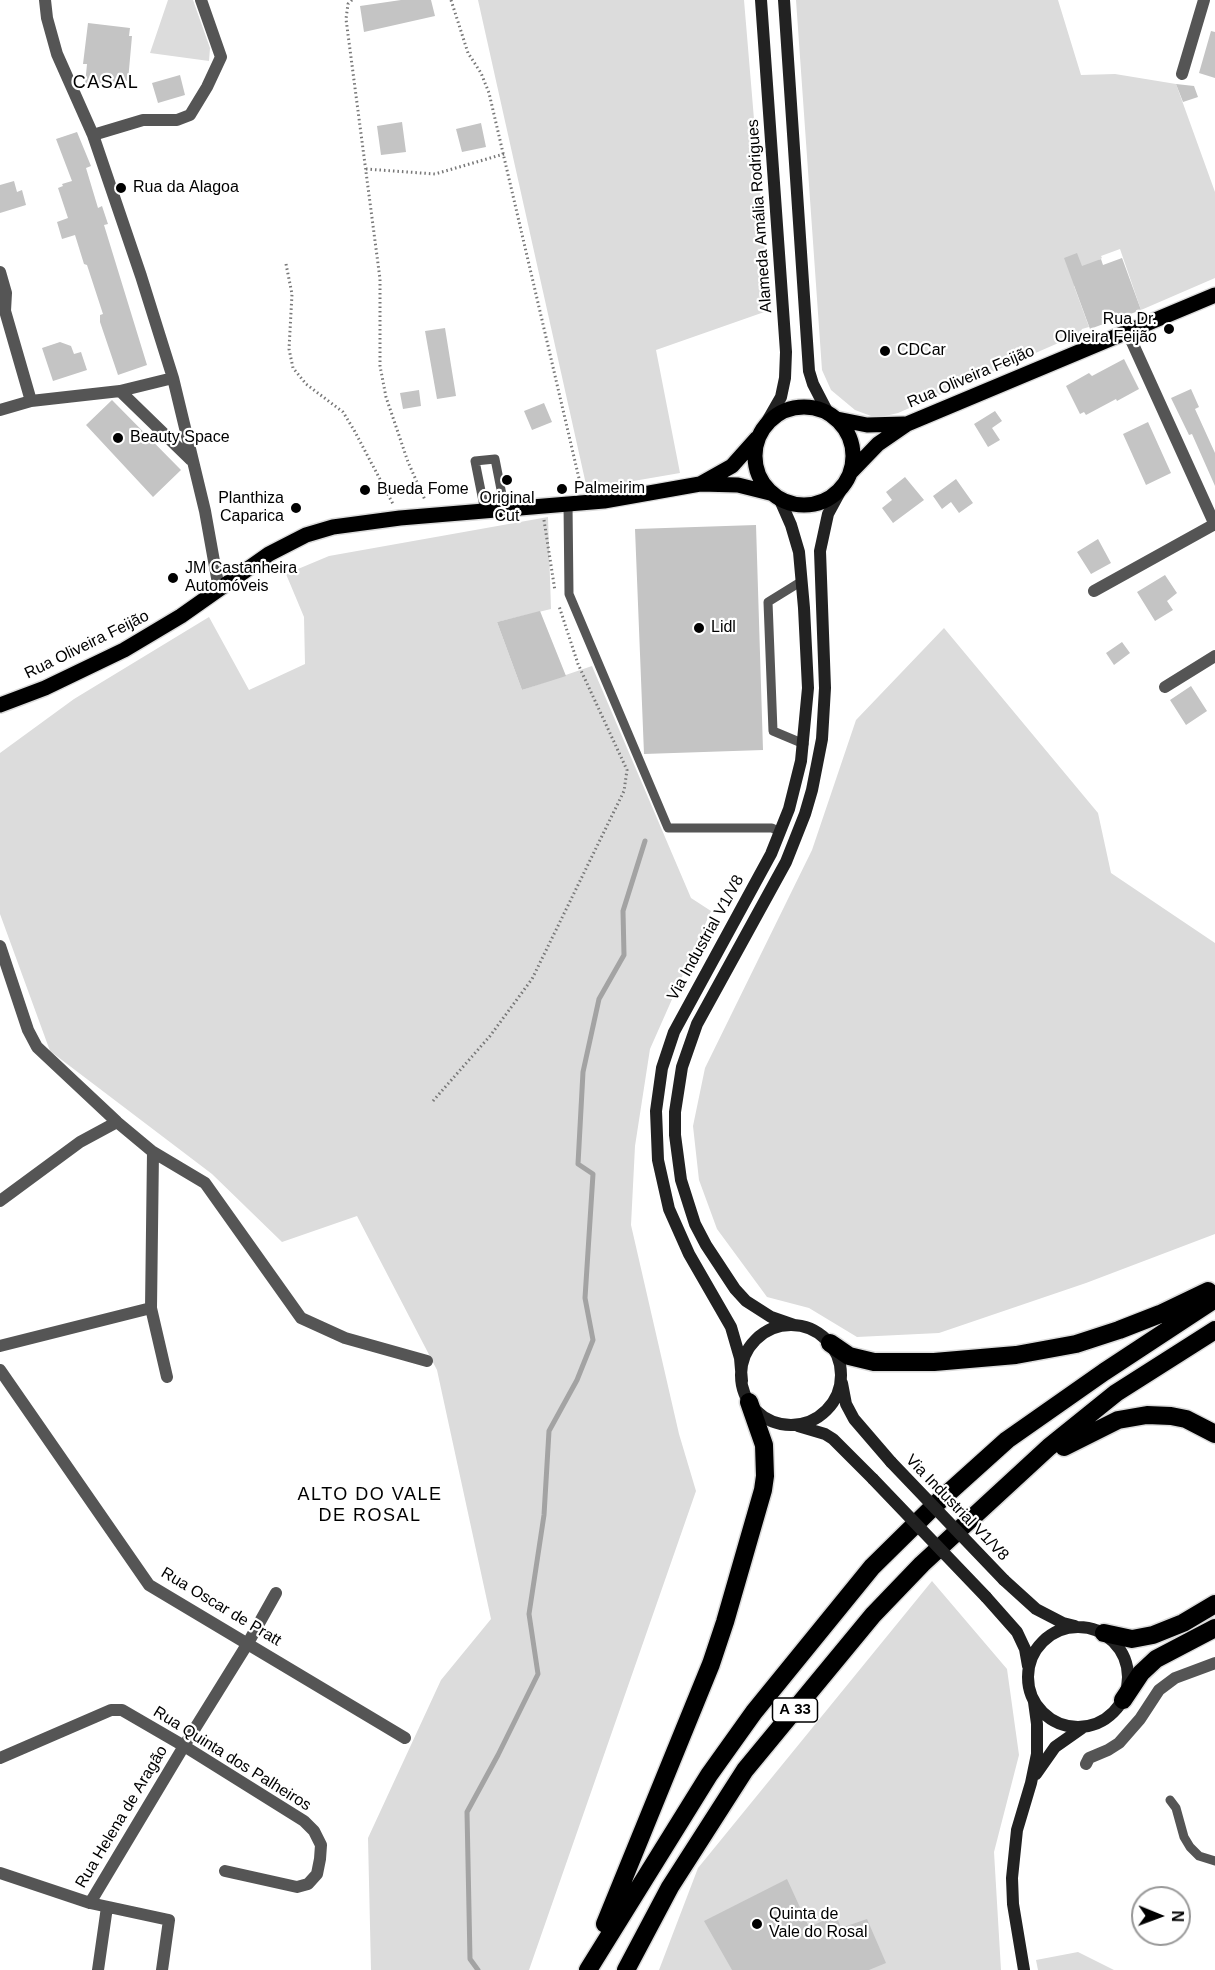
<!DOCTYPE html>
<html>
<head>
<meta charset="utf-8">
<style>
  body { margin:0 }
  #map { position:relative; width:1215px; height:1970px; overflow:hidden; background:#fff; font-family:Arial,sans-serif }
  canvas { display:block }
  .north { position:absolute; left:1131px; top:1886px; width:60px; height:60px; box-sizing:border-box; background:#fff; border:2px solid #999; border-radius:50%; rotate:91deg; font-size:16px; font-weight:700; line-height:24px; text-align:center; color:#000 }
  .north::after { content:''; display:block; margin:auto; width:21px; height:27px; background:#000; clip-path:polygon(50% 0,100% 100%,50% 72%,0 100%) }
</style>
</head>
<body>
<div id="map">
<canvas width="1215" height="1970"></canvas>
<div class="north">N</div>
</div>
<script>
const context = document.querySelector('canvas').getContext('2d');
context.lineJoin = 'round';
function paint(path, color) { context.fillStyle = color; context.fill(path, 'evenodd'); }
const poly = rows => new Path2D(rows.map(r => 'M' + r).join(''));
function strokePath(path, color, width, dash) { context.strokeStyle = color; context.lineWidth = width; context.lineCap = dash ? 'butt' : 'round'; context.setLineDash(dash || []); context.stroke(path); }
function write(font, color, halo, rows, align = 'center') {
  context.font = font + ' Arial,sans-serif'; context.lineWidth = 4.5; context.setLineDash([]); context.textBaseline = 'middle'; context.strokeStyle = halo; context.fillStyle = color; for (const [text, x, y, turn = 0] of rows) {
    context.save(); context.translate(x, y); context.rotate((+turn || 0) * Math.PI / 180); context.textAlign = isNaN(turn) ? turn : align; if (halo) context.strokeText(text, 0, 0); context.fillText(text, 0, 0); context.restore();
  }
}
paint(poly([
  [168,0,193,0,210,48,209,61,150,53],
  [478,0,744,0,770,310,656,350,680,473,587,489],
  [796,0,1058,0,1081,75,1115,74,1176,84,1215,192,1215,278,1141,310,1120,249,1101,256,1102,258,1099,260,1100,263,1074,286,1089,327,1082,329,1079,334,898,413,881,417,871,416,855,410,831,390,822,370],
  [548,517,551,609,497,622,522,690,592,666,691,898,711,911,650,1049,635,1146,631,1225,679,1434,696,1491,529,1970,371,1970,368,1838,441,1680,491,1619,437,1370,357,1216,282,1242,212,1174,50,1051,0,914,0,753,74,699,209,617,249,690,305,664,304,617,286,574,329,556],
  [944,628,1098,813,1111,873,1215,943,1215,1234,1086,1283,939,1333,857,1337,809,1308,767,1297,717,1229,699,1180,693,1126,705,1068,812,850,856,720],
  [932,1581,1007,1669,1019,1755,994,1852,1001,1970,659,1970,698,1868],
  [1078,1952,1114,1970,1038,1970,1036,1960]
]), '#dcdcdc');
strokePath(poly([
  [478,1970,470,1959,467,1812,498,1755,538,1674,529,1614,544,1515,549,1431,577,1380,593,1340,585,1298,593,1174,578,1164,583,1072,599,999,624,955,623,911,645,841]
]), '#a3a3a3', 5);
paint(poly([
  [401,0,431,0,435,16,364,32,360,6],
  [88,23,130,28,129,36,132,36,128,81,121,80,120,89,85,85,87,64,83,64],
  [1211,31,1215,32,1215,78,1199,73],
  [180,75,185,95,158,103,152,83],
  [1176,84,1194,86,1198,97,1183,102],
  [402,122,406,152,381,155,377,126],
  [481,123,486,147,462,152,456,129],
  [77,132,91,166,86,168,98,208,102,206,108,224,104,225,147,365,118,375,100,322,100,315,103,314,87,265,84,264,75,235,62,239,57,222,68,218,58,188,63,186,62,184,72,181,56,139],
  [14,181,17,192,22,190,26,205,0,213,0,185],
  [1077,253,1082,266,1101,259,1103,265,1122,258,1141,310,1090,329,1064,258],
  [445,328,456,396,437,399,425,331],
  [60,342,71,346,74,354,81,352,87,370,53,381,42,348],
  [1124,359,1139,389,1117,401,1116,399,1086,415,1084,412,1080,414,1066,386,1089,373,1092,376],
  [1191,389,1199,407,1195,409,1215,453,1215,486,1192,434,1189,435,1171,398],
  [419,390,421,406,403,409,400,393],
  [112,400,181,470,153,497,86,425],
  [544,403,552,422,532,430,524,411],
  [995,411,1002,421,992,428,1000,440,988,447,974,424],
  [1148,422,1171,473,1146,485,1123,434],
  [905,477,924,500,893,523,882,508,892,500,886,492],
  [956,479,973,503,959,513,951,502,942,509,933,496],
  [756,525,763,750,644,754,635,529],
  [1098,539,1111,563,1091,574,1077,552],
  [1165,575,1177,593,1167,601,1173,610,1155,621,1137,592],
  [540,611,566,676,522,690,497,622],
  [1122,642,1130,653,1114,665,1106,653],
  [1191,686,1207,711,1186,725,1170,700],
  [787,1879,809,1927,836,1915,841,1928,867,1919,886,1963,869,1970,732,1970,704,1921]
]), '#c4c4c4');
const primary = poly([
  '755 456a49 49 0 1 1 98 0a49 49 0 1 1-98 0Z',
  [837,419,867,425,904,424],
  [850,473,878,444,907,424,1215,295],
  [700,484,732,466,757,438],
  [0,705,45,688,124,650,181,616,269,554,306,535,333,527,400,518,604,501,700,484,738,485,770,493]
]);
const highway = poly([
  [830,1343,849,1356,874,1362,934,1362,1016,1355,1076,1344,1119,1330,1160,1314,1208,1291],
  [1064,1447,1118,1420,1147,1415,1171,1416,1186,1419,1215,1434],
  [1104,1633,1132,1639,1153,1635,1183,1623,1215,1604],
  [1123,1700,1141,1673,1156,1659,1215,1628],
  [605,1924,711,1664,725,1622,763,1490,765,1476,764,1445,749,1402],
  [588,1970,709,1775,754,1712,872,1567,937,1503,1007,1440,1104,1372,1215,1299],
  [626,1970,670,1887,745,1770,873,1615,922,1564,1049,1447,1116,1393,1215,1330]
]);
strokePath(primary, '#dbdbdb', 18);
strokePath(highway, '#dbdbdb', 21);
strokePath(poly([
  [352,0,348,4,346,19,380,279,380,366,386,397,408,462,425,500],
  [451,0,468,53,481,73,489,93,581,487],
  [366,169,435,174,504,154],
  [286,264,292,294,289,349,293,368,306,384,343,412,354,430,393,504],
  [544,520,555,591],
  [433,1101,490,1036,532,979,624,791,627,770,578,664,559,606]
]), '#777', 3, [1.5, 3]);
strokePath(poly([
  [568,504,569,594,668,828,772,828,780,832],
  [485,511,475,461,495,459,505,510],
  [802,581,768,602,773,731,804,744],
  [1170,1800,1176,1808,1184,1837,1190,1847,1199,1856,1215,1861]
]), '#555', 9);
strokePath(poly([
  [45,0,47,18,57,54,93,135,141,276,173,378,205,511,219,589],
  [1182,74,1204,0],
  [93,135,143,120,177,120,190,115,207,87,221,57,201,0],
  [0,272,6,293,5,311,31,401],
  [1127,331,1215,525],
  [120,391,191,460],
  [0,410,31,401,120,391,173,378],
  [1094,591,1215,524],
  [1165,687,1215,656],
  [0,946,28,1030,37,1047,117,1122,153,1152,205,1183,301,1318,345,1338,427,1361],
  [153,1152,151,1308,167,1377],
  [0,1201,80,1142,117,1122],
  [0,1346,151,1308],
  [0,1370,149,1585,405,1738],
  [0,1758,111,1710,122,1710,184,1746,304,1821,314,1831,321,1845,320,1859,317,1874,308,1884,297,1887,225,1871],
  [1086,1764,1089,1758,1108,1750,1119,1743,1140,1719,1159,1690,1175,1678,1215,1663],
  [0,1873,90,1903,169,1920,162,1970],
  [90,1903,184,1746,248,1643,276,1593],
  [98,1970,107,1907]
]), '#555', 12);
strokePath(poly([
  [761,0,786,352,785,378,781,397,765,425],
  [784,0,809,371,813,384,828,413],
  [794,1325,771,1317,746,1301,735,1289,706,1245,695,1224,681,1180,675,1135,675,1112,682,1067,697,1024,786,862,805,814,812,790,822,739,825,688,820,551,828,514,841,490],
  '741 1375a50 50 0 1 1 100 0a50 50 0 1 1-100 0Z',
  [742,1381,740,1358,731,1327,689,1254,669,1209,658,1160,656,1111,662,1068,674,1032,771,854,789,809,801,761,808,688,804,608,799,552,791,525,780,500],
  [842,1383,846,1404,854,1419,891,1462],
  [798,1426,825,1434,833,1439,873,1479],
  [1004,1580,1036,1609,1063,1623,1075,1626],
  [986,1597,1017,1632,1025,1649,1028,1666],
  '1028 1677a50 50 0 1 1 100 0a50 50 0 1 1-100 0Z',
  [1036,1774,1055,1747,1082,1728],
  [1024,1970,1013,1904,1012,1878,1017,1830,1031,1783,1037,1754,1037,1724,1034,1702]
]), '#222', 12);
strokePath(primary, '#000', 15);
strokePath(highway, '#000', 18);
strokePath(poly([
  [891,1462,1004,1580],
  [873,1479,986,1597]
]), '#222', 12);
for (const [x, y, r, color] of [
  [121,188,6,"#000"],
  [1169,329,6,"#000"],
  [885,351,6,"#000"],
  [118,438,6,"#000"],
  [507,480,6,"#000"],
  [562,489,6,"#000"],
  [365,490,6,"#000"],
  [296,508,6,"#000"],
  [173,578,6,"#000"],
  [699,628,6,"#000"],
  [757,1924,6,"#000"]
]) { const dot = new Path2D(); dot.arc(x, y, r, 0, 2 * Math.PI); context.fillStyle = color; context.fill(dot); strokePath(dot, '#fff', 2); }
for (const [x, y, w] of [
  [795,1710,45]
]) { const box = new Path2D(); box.roundRect(x - w / 2, y - 12, w, 24, 4.5); context.fillStyle = '#fff'; context.fill(box); strokePath(box, '#000', 1.5); }
write('bold 15px', '#000', null, [
  ["A 33",795,1710]
]);
write('16px', '#000', '#fff', [
  ["Rua da Alagoa",133,188],
  ["Rua Dr.",1157,320,"right"],
  ["Oliveira Feijão",1157,338,"right"],
  ["CDCar",897,351],
  ["Beauty Space",130,438],
  ["Palmeirim",574,489],
  ["Bueda Fome",377,490],
  ["Planthiza",284,499,"right"],
  ["Caparica",284,517,"right"],
  ["Original",507,499,"center"],
  ["Cut",507,517,"center"],
  ["JM Castanheira",185,569],
  ["Automóveis",185,587],
  ["Lidl",711,628],
  ["Quinta de",769,1915],
  ["Vale do Rosal",769,1933]
], 'left');
write('16px', '#000', '#fff', [
  ["Alameda Amália Rodrigues",760,216,-94],
  ["Rua Oliveira Feijão",971,377,-23],
  ["Rua Oliveira Feijão",87,645,-26],
  ["Via Industrial V1/V8",706,938,-61],
  ["Via Industrial V1/V8",957,1508,46],
  ["Rua Oscar de Pratt",221,1607,31],
  ["Rua Quinta dos Palheiros",232,1759,32],
  ["Rua Helena de Aragão",122,1817,-59]
]);
context.letterSpacing = '1.5px';
write('18px', '#000', '#fff', [
  ["CASAL",106,83],
  ["ALTO DO VALE",370,1495],
  ["DE ROSAL",370,1516]
]);
context.letterSpacing = '0px';
</script>
</body>
</html>
